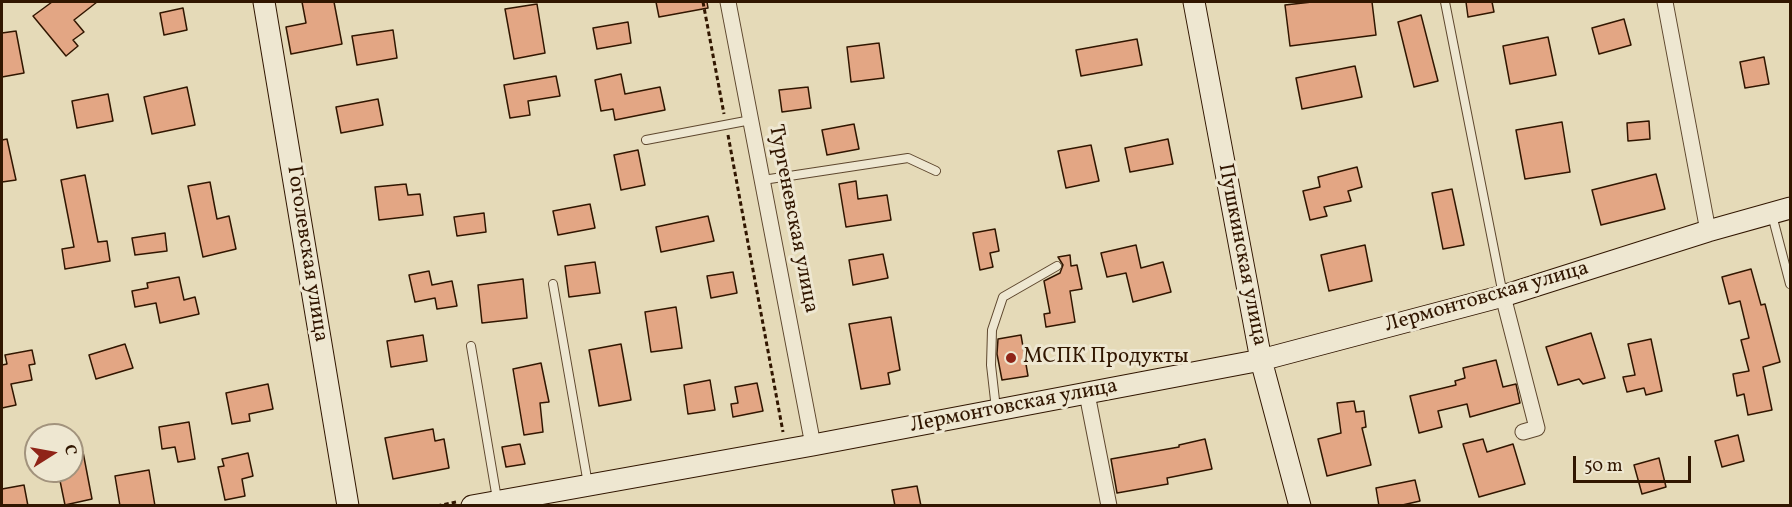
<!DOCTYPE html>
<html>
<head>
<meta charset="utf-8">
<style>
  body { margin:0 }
  #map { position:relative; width:1792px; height:507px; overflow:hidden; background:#e5dab8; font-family:Vollkorn,serif }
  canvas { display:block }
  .frame { position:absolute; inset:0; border:3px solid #311600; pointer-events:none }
  .north { position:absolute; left:24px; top:423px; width:60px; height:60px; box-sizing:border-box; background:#eee7d1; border:2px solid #a2937d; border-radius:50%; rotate:79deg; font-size:16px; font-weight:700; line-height:24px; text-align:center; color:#311600 }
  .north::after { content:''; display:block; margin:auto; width:21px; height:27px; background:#8f2418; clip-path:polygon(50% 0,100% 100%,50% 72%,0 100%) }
  .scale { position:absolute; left:1573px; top:456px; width:118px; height:27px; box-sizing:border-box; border:3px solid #311600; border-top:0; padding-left:8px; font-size:18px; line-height:21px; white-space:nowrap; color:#311600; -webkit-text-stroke:4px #eee7d1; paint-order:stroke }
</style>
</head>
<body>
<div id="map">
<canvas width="1792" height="507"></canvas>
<div class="frame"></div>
<div class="north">С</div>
<div class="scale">50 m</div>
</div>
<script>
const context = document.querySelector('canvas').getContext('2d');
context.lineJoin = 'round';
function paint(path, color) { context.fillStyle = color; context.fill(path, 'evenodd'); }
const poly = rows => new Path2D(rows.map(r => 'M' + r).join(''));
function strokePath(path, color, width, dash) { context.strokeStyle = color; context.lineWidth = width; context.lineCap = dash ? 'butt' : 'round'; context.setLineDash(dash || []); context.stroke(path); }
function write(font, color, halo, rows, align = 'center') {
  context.font = font + ' Vollkorn,serif'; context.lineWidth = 6; context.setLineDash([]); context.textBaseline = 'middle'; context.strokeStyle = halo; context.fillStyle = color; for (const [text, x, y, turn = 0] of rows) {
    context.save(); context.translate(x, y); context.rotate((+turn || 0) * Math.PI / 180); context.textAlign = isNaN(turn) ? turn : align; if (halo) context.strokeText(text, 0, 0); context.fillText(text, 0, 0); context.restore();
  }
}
const building = poly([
  [52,2,97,2,74,20,84,32,73,40,78,46,66,56,33,16,52,2],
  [302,2,334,2,342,44,291,54,286,27,306,23,302,2],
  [656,2,707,2,708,8,659,17,656,2],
  [1312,2,1372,2,1376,35,1290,46,1285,5,1312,2],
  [1466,2,1492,2,1494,12,1468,17,1466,2],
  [537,4,545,53,514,59,505,9,537,4],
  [183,8,187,30,164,35,160,13,183,8],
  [1421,15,1438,81,1414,87,1398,22,1421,15],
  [1624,19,1631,45,1599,54,1592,28,1624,19],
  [628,22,631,43,597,49,593,28,628,22],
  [393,30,397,58,357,65,352,36,393,30],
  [16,31,24,73,2,77,2,33,16,31],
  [1548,37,1556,75,1510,84,1503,46,1548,37],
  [1137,39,1142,65,1081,76,1076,50,1137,39],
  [879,43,884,78,851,82,847,47,879,43],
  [1764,57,1769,84,1745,88,1740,62,1764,57],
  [1355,66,1362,97,1302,109,1296,78,1355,66],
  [621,74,625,94,660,87,665,110,615,120,613,109,601,111,595,80,621,74],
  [556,76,560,96,528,101,530,115,510,118,504,85,556,76],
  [187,87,195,125,152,134,144,97,187,87],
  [808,87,811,108,782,112,779,90,808,87],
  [108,94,113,121,77,128,72,101,108,94],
  [378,99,383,125,341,133,336,107,378,99],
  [1649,121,1650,139,1628,141,1627,123,1649,121],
  [1562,122,1570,172,1525,179,1516,130,1562,122],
  [854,124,859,149,827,155,822,130,854,124],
  [7,139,16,180,2,182,2,140,7,139],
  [1168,139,1173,164,1130,172,1125,148,1168,139],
  [1091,145,1099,181,1066,188,1058,151,1091,145],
  [638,150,645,185,621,190,614,155,638,150],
  [1357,167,1362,187,1348,191,1351,201,1324,207,1327,216,1310,220,1303,191,1320,187,1318,177,1357,167],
  [1656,174,1665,209,1601,225,1592,190,1656,174],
  [85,175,98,242,107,241,110,261,65,269,62,249,74,247,61,180,85,175],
  [856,181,858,199,887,195,891,220,846,227,839,184,856,181],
  [210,182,217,219,229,216,236,249,203,257,188,186,210,182],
  [406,184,408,195,420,194,423,215,379,220,375,187,406,184],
  [1452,189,1464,245,1443,249,1432,193,1452,189],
  [590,204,595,228,558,235,553,211,590,204],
  [484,213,486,232,457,236,454,217,484,213],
  [708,216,714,241,661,252,656,227,708,216],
  [995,229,999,251,990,253,993,267,980,270,973,233,995,229],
  [165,233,167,251,135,255,132,238,165,233],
  [1136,245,1141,268,1163,262,1171,292,1133,302,1126,273,1107,277,1101,253,1136,245],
  [1365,245,1372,281,1329,291,1321,255,1365,245],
  [883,254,888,278,853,285,849,260,883,254],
  [1070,255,1071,266,1077,265,1082,289,1070,291,1075,322,1046,327,1044,314,1050,313,1044,281,1060,273,1063,265,1058,257,1070,255],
  [595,262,600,293,569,297,565,266,595,262],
  [1751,269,1761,305,1765,304,1780,362,1763,367,1772,410,1748,415,1744,394,1737,396,1733,374,1749,371,1741,340,1749,338,1740,301,1729,304,1722,277,1751,269],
  [429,271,432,285,452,281,457,306,437,309,435,298,415,302,409,275,429,271],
  [733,272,737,293,711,298,707,276,733,272],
  [179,277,184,300,195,297,199,314,160,323,156,303,135,307,132,291,148,288,147,283,179,277],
  [523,279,527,318,482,323,478,285,523,279],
  [676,307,682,348,651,352,645,312,676,307],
  [891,317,900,370,888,373,890,384,861,389,849,324,891,317],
  [1591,333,1605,378,1583,384,1579,379,1558,385,1546,347,1591,333],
  [423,335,427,361,391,367,387,341,423,335],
  [1021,335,1028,376,1002,380,997,354,998,339,1021,335],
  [1651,339,1662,391,1646,395,1644,388,1627,392,1623,377,1635,375,1628,344,1651,339],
  [125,344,133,368,96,379,89,355,125,344],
  [621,344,631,400,599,406,589,350,621,344],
  [32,350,35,364,29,365,32,380,11,384,16,405,2,408,2,365,7,364,5,355,32,350],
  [1496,360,1503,387,1516,384,1520,403,1470,417,1467,404,1438,411,1442,427,1419,433,1410,396,1456,385,1455,381,1465,378,1463,368,1496,360],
  [541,363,549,402,540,403,543,432,524,435,513,369,541,363],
  [710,380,715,410,688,414,684,385,710,380],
  [757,383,763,411,733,417,731,404,738,403,735,387,757,383],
  [268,384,273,409,249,414,250,421,232,424,226,393,268,384],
  [1354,401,1356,412,1364,411,1366,427,1362,428,1371,465,1327,476,1318,439,1341,433,1337,403,1354,401],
  [189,422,195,459,178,462,175,447,162,449,159,427,189,422],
  [433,429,435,441,444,439,449,468,393,479,385,438,433,429],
  [1738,435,1744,461,1722,467,1715,441,1738,435],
  [1205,439,1212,469,1167,478,1168,484,1117,493,1111,459,1179,447,1179,445,1205,439],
  [1483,439,1487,452,1513,444,1525,484,1479,497,1463,444,1483,439],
  [520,444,525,464,506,467,502,447,520,444],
  [83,452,92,499,65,505,58,471,72,471,72,454,83,452],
  [248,453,253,476,242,479,245,496,225,500,218,467,224,466,222,459,248,453],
  [1659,458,1666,487,1642,494,1634,465,1659,458],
  [149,470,155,506,120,506,115,476,149,470],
  [1415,480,1420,501,1398,506,1379,506,1376,488,1415,480],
  [24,485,28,506,2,506,2,489,24,485],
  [917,486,921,506,895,506,892,490,917,486]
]);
paint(building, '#e3a684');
strokePath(building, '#311600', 1.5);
const lane = poly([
  [1445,2,1503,295],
  [646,140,751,120],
  [763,180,908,158,936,171],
  [1772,215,1790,284],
  [553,284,588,484],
  [471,346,497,499],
  [996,409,991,365,992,330,1003,297,1057,266]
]);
const street = poly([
  [728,2,813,445],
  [1665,2,1708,231],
  [1503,296,1537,428,1523,432],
  [1087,394,1109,506]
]);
const secondary = poly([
  [264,2,348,506],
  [1194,2,1261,360,1300,506],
  [472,506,813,445,1261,360,1503,296,1708,231,1790,208]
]);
strokePath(lane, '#5e472e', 10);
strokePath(street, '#5e472e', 17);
strokePath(secondary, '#311600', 23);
strokePath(poly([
  [703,2,724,114],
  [728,135,783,432],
  [437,506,456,502]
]), '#311600', 3, [4.5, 3]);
strokePath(lane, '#eee7d1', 8);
strokePath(street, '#eee7d1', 15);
strokePath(secondary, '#eee7d1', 21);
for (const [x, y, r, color] of [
  [1011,358,6,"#8f2418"]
]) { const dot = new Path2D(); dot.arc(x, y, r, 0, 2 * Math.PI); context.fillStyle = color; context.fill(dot); strokePath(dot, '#eee7d1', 2); }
write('21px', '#311600', '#eee7d1', [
  ["Тургеневская улица",792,219,79],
  ["Гоголевская улица",306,254,81],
  ["Пушкинская улица",1241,255,79],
  ["Лермонтовская улица",1487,298,-16],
  ["Лермонтовская улица",1014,407,-11]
]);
write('21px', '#311600', '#eee7d1', [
  ["МСПК Продукты",1023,358]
], 'left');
</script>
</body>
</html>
